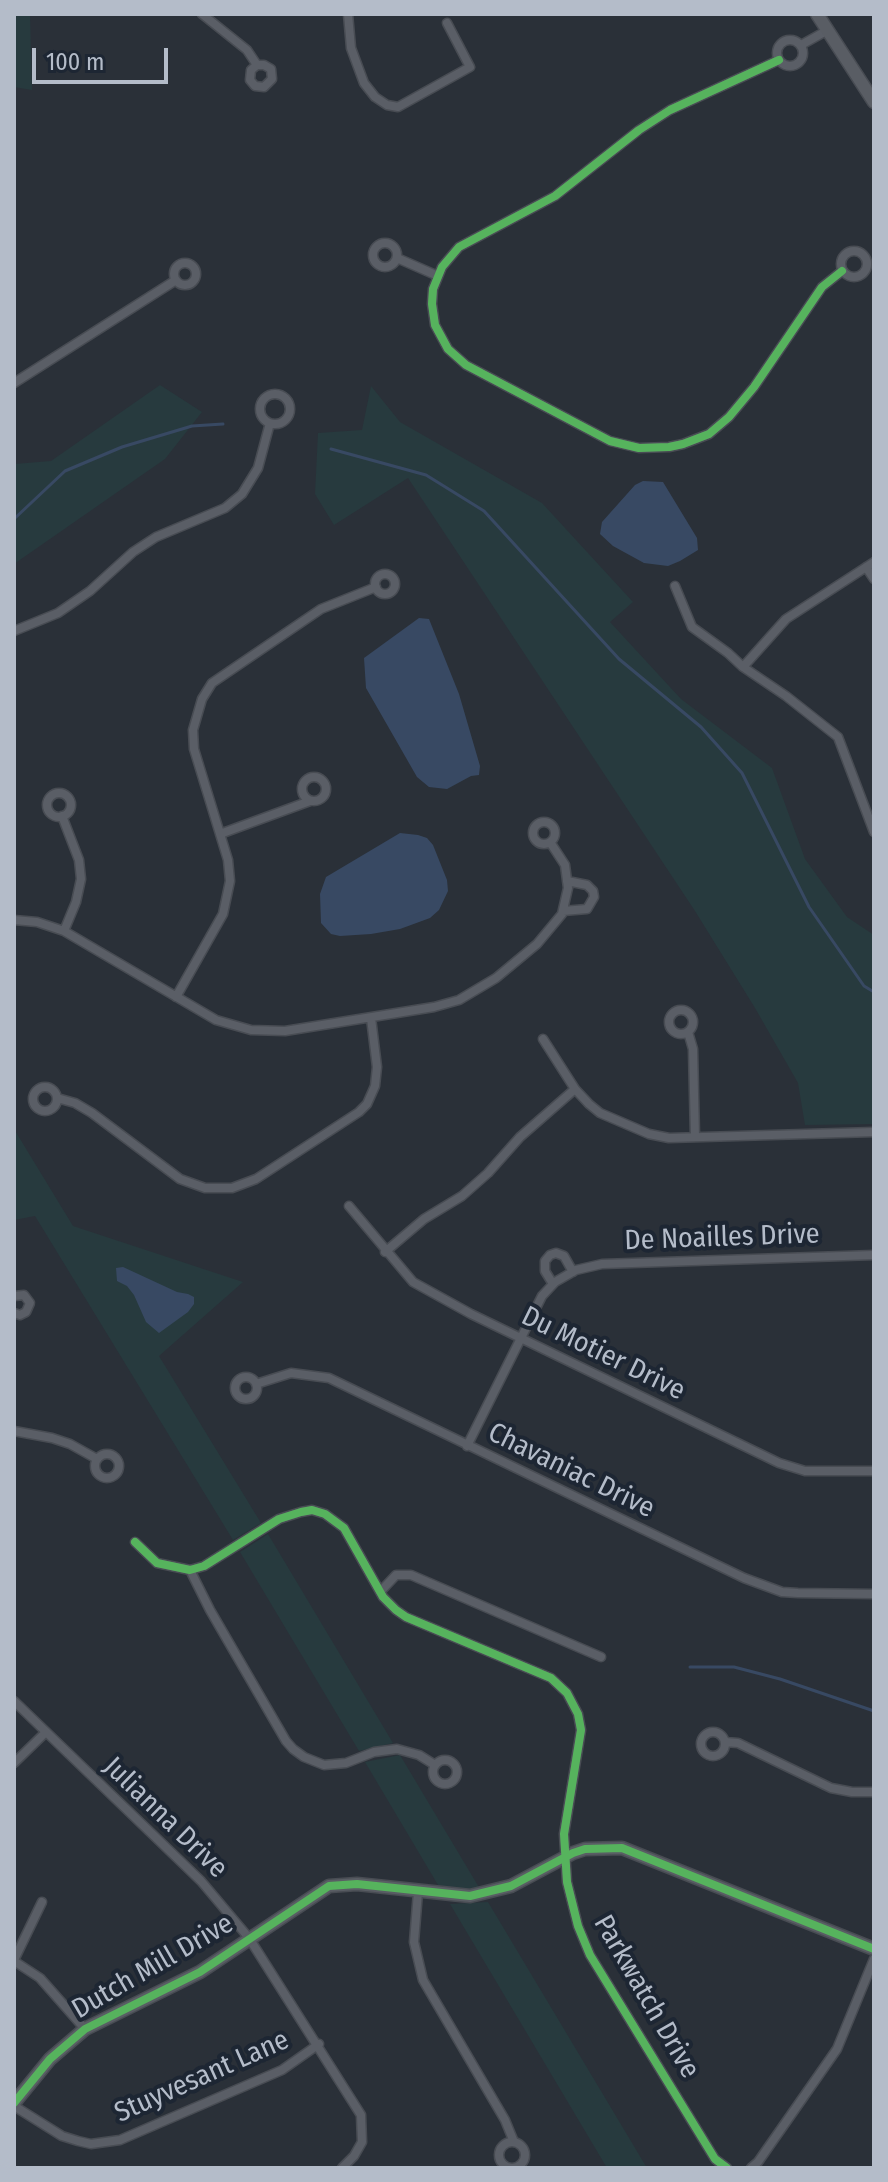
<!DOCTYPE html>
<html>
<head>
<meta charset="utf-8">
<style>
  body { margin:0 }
  #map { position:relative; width:888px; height:2182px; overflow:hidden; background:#2a3038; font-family:"Fira Sans Condensed",sans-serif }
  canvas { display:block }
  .frame { position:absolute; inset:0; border:16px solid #b4bcc9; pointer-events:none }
  .scale { position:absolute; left:32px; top:48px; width:136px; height:36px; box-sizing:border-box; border:4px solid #b4bcc9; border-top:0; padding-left:10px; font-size:24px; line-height:28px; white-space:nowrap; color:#b4bcc9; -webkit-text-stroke:6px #1d2633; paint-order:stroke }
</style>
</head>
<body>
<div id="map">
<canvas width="888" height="2182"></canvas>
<div class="frame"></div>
<div class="scale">100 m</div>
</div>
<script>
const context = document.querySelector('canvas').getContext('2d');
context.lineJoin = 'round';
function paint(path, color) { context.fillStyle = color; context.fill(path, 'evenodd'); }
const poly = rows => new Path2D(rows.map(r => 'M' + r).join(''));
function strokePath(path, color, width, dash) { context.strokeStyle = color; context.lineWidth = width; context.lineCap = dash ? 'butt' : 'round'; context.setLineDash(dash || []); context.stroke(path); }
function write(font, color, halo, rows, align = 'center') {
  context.font = font + ' "Fira Sans Condensed",sans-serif'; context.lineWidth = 8; context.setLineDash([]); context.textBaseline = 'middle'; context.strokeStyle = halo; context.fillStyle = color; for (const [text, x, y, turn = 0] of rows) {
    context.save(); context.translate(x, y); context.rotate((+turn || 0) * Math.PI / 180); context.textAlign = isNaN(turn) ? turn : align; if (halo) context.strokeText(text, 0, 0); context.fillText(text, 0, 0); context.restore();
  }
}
paint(poly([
  [14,14,30,14,32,90,14,87],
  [160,385,202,412,165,459,14,564,14,438,15,464,51,461],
  [371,386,400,422,542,503,633,602,610,622,681,699,772,768,805,859,847,917,874,935,874,1124,805,1125,798,1083,755,1008,695,911,408,478,334,525,315,494,318,433,362,430],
  [14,1129,73,1226,243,1282,159,1356,261,1523,233,1540,35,1216,14,1220],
  [268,1534,393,1743,359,1751,240,1552],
  [400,1755,480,1889,465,1891,441,1890,365,1762],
  [488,1902,647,2168,607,2168,450,1904]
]), '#273a3e');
paint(poly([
  [643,481,663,482,697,538,698,550,680,561,668,566,644,563,613,546,600,534,602,522,635,485],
  [419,618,429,619,459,694,480,766,479,775,471,776,447,789,429,787,417,777,366,688,364,658],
  [400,833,418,835,427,838,433,845,447,880,448,891,439,910,430,918,400,929,371,934,340,936,331,934,321,923,320,894,326,877],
  [123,1267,177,1292,188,1294,194,1297,194,1304,188,1312,159,1333,146,1322,134,1295,127,1286,117,1281,116,1268]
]), '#384963');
strokePath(poly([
  [331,449,426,475,484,511,619,659,701,727,742,773,809,907,864,986,874,992],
  [14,519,65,471,122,447,192,426,223,424],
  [690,1667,734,1667,780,1679,874,1711]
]), '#384963', 3);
const street = poly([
  [202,14,247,50,257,65,264,65,271,69,272,79,264,87,255,86,250,80,251,70,257,65],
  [348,14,351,48,364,83,375,97,387,105,398,107,470,67,447,23],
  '777 53a13 13 0 1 1 26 0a13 13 0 1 1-26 0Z',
  [801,45,828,30],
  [779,60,670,110,639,130,555,196,459,247,442,267,433,289,432,304,435,325,448,349,466,365,610,441,639,448,669,447,683,444,709,434,729,417,754,387,822,287,842,271],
  '373 255a12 12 0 1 1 24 0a12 12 0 1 1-24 0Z',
  '841 264a13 13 0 1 1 26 0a13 13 0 1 1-26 0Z',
  [397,258,438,276],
  '174 274a11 11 0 1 1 22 0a11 11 0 1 1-22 0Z',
  [14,383,176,280],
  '260 409a15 15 0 1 1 30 0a15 15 0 1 1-30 0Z',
  [866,567,874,579],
  '375 584a10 10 0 1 1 20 0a10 10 0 1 1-20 0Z',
  [675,586,692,627,728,653,743,667,786,696,838,737,874,832],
  [14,631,58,613,90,591,133,552,156,537,225,508,242,494,258,468,270,423],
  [743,667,786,619,874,562],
  '302 789a12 12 0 1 1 24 0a12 12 0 1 1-24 0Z',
  '47 805a12 12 0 1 1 24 0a12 12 0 1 1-24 0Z',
  [62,816,79,860,81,879,76,902,64,931],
  '533 833a11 11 0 1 1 22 0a11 11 0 1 1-22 0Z',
  [220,834,310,801],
  [563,911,587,909,594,897,593,891,587,885,567,881],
  [14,920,37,922,64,931,216,1020,251,1030,285,1031,434,1007,459,1000,496,978,537,944,562,914,568,888,565,865,550,842],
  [176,997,223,914,230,881,228,860,194,749,193,730,202,699,212,683,321,609,376,587],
  '669 1022a12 12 0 1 1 24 0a12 12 0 1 1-24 0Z',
  [688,1032,693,1049,695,1137],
  [543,1039,575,1089,589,1104,600,1113,649,1134,669,1138,874,1132],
  '33 1099a12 12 0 1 1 24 0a12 12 0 1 1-24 0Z',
  [57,1098,75,1103,92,1113,180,1179,205,1188,232,1188,256,1179,359,1112,367,1104,375,1086,377,1067,371,1018],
  [349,1206,413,1282,471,1314,779,1463,805,1471,874,1471],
  [385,1252,424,1219,462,1196,488,1173,520,1137,575,1089],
  [553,1284,545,1271,545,1261,550,1255,556,1253,564,1256,573,1272],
  [14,1296,24,1295,30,1303,26,1312,20,1315,14,1313],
  '235 1388a11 11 0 1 1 22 0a11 11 0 1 1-22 0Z',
  [256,1384,291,1373,329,1378,744,1578,782,1592,798,1593,874,1594],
  [14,1431,52,1438,70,1444,97,1459],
  [467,1446,542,1296,555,1282,576,1270,602,1264,874,1255],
  '95 1466a12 12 0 1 1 24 0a12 12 0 1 1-24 0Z',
  [135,1542,157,1563,190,1570,204,1566,279,1519,301,1512,312,1510,325,1514,344,1528,383,1597,396,1610,406,1617,551,1678,567,1693,578,1714,581,1730,564,1834,567,1882,578,1926,590,1955,715,2159,727,2168],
  [190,1570,210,1610,286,1741,293,1749,304,1757,324,1765,346,1763,374,1752,397,1749,419,1755,435,1765],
  [380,1592,396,1575,411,1575,601,1657],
  [14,1701,201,1881,249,1938,361,2115,362,2142,354,2156,342,2168],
  '701 1744a12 12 0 1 1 24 0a12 12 0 1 1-24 0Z',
  [725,1742,738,1743,831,1788,852,1792,874,1792],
  '433 1772a12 12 0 1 1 24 0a12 12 0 1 1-24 0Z',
  [14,1763,46,1732],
  [418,1892,414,1942,423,1980,505,2120,514,2142],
  [14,1960,42,1902],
  [14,1961,40,1978,85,2029],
  [14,2106,62,2136,78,2141,91,2144,120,2140,282,2070,319,2044],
  '499 2155a13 13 0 1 1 26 0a13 13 0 1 1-26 0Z',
  [751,2168,758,2162,837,2049,874,1959]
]);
const secondary = poly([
  [817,14,874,102],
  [14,2103,50,2059,85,2029,200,1972,329,1886,357,1884,470,1896,511,1886,573,1853,585,1849,622,1848,874,1949]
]);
strokePath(street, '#484c53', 11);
strokePath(secondary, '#484c53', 15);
strokePath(street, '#5a5e66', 8);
strokePath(secondary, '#595d64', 12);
strokePath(poly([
  [779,60,670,110,639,130,555,196,459,247,442,267,433,289,432,304,435,325,448,349,466,365,610,441,639,448,669,447,683,444,709,434,729,417,754,387,822,287,842,271],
  [135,1542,157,1563,190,1570,204,1566,279,1519,301,1512,312,1510,325,1514,344,1528,383,1597,396,1610,406,1617,551,1678,567,1693,578,1714,581,1730,564,1834,567,1882,578,1926,590,1955,715,2159,727,2168],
  [14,2103,50,2059,85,2029,200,1972,329,1886,357,1884,470,1896,511,1886,573,1853,585,1849,622,1848,874,1949]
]), '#56b35d', 8);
write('28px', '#b4bcc9', '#1d2633', [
  ["De Noailles Drive",722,1238,-2],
  ["Du Motier Drive",603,1354,26],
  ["Chavaniac Drive",571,1471,26],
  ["Julianna Drive",165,1818,44],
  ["Dutch Mill Drive",153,1967,-30],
  ["Parkwatch Drive",646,1997,60],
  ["Stuyvesant Lane",202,2077,-24]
]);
</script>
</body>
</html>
